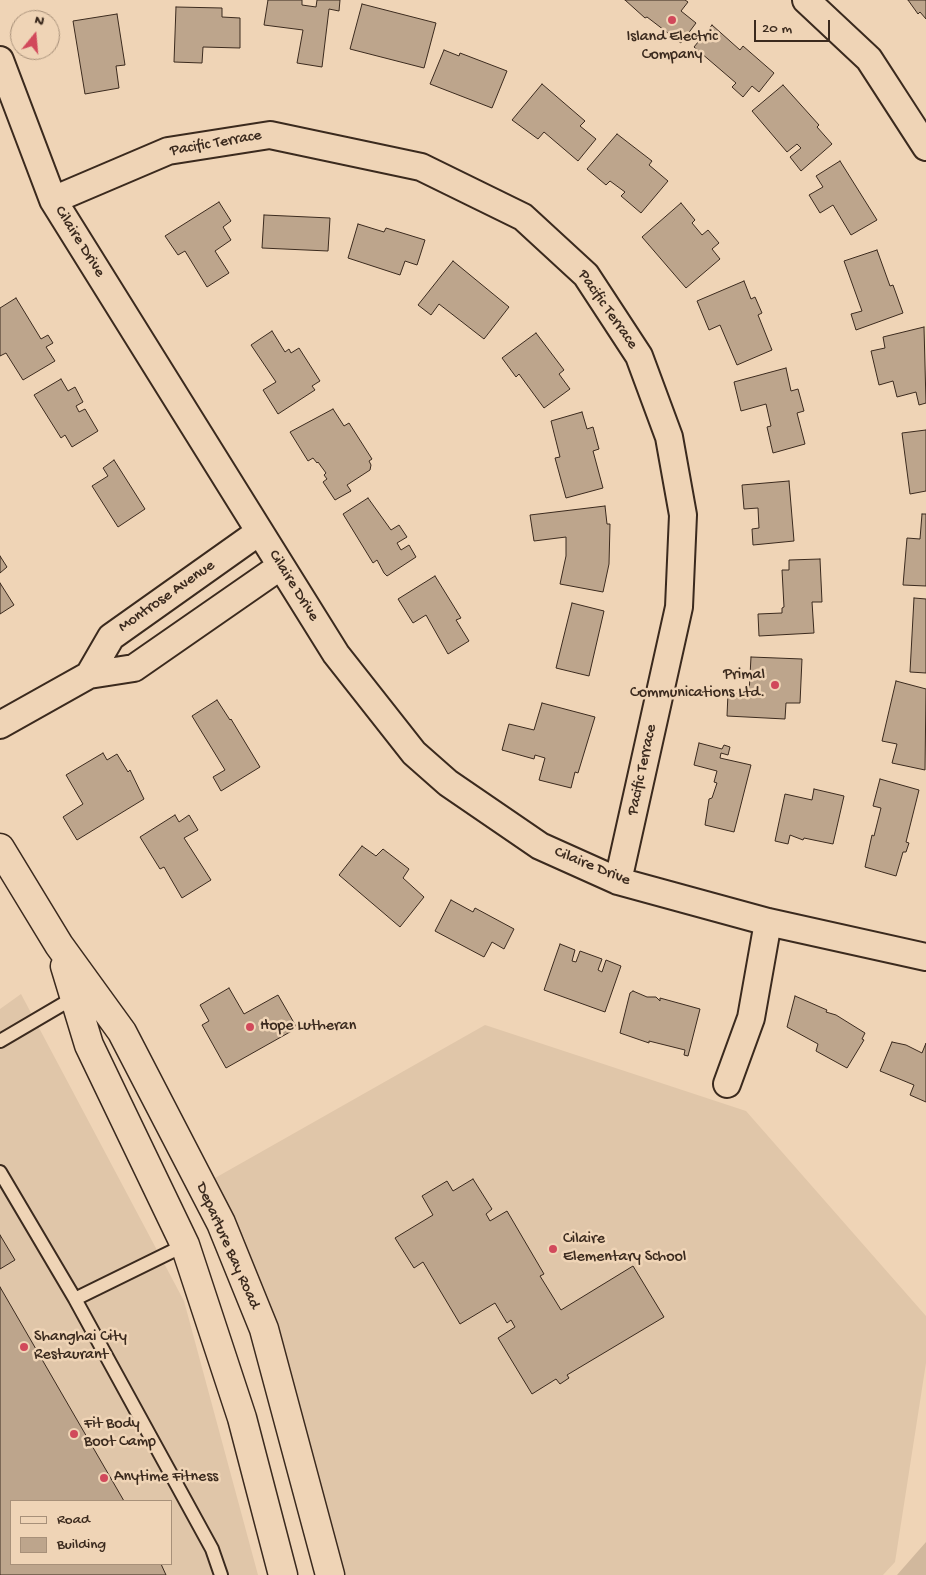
<!DOCTYPE html>
<html>
<head>
<meta charset="utf-8">
<style>
  body { margin:0 }
  #map { position:relative; width:926px; height:1575px; overflow:hidden; background:#efd4b6; font-family:"Gochi Hand",sans-serif }
  canvas { display:block }
  .legend { position:absolute; left:10px; top:1500px; width:162px; height:65px; box-sizing:border-box; background:#efd4b6; border:1px solid #a79079; margin:0; padding:6px 9px; list-style:none; font-size:15px; color:#3b2a1e }
  .legend li { display:flex; align-items:center; gap:10px; height:25px }
  .legend b { width:25px; border:1px solid #a79079 }
  .north { position:absolute; left:10px; top:10px; width:50px; height:50px; box-sizing:border-box; background:#efd4b6; border:1px solid #a79079; border-radius:50%; rotate:17deg; font-size:14px; font-weight:700; line-height:20px; text-align:center; color:#3b2a1e }
  .north::after { content:''; display:block; margin:auto; width:18px; height:22px; background:#d1495b; clip-path:polygon(50% 0,100% 100%,50% 72%,0 100%) }
  .scale { position:absolute; left:754px; top:20px; width:76px; height:22px; box-sizing:border-box; border:2px solid #3b2a1e; border-top:0; padding-left:6px; font-size:15px; line-height:18px; white-space:nowrap; color:#3b2a1e; -webkit-text-stroke:4px #efd4b6; paint-order:stroke }
</style>
</head>
<body>
<div id="map">
<canvas width="926" height="1575"></canvas>
<ul class="legend">
<li><b style="height:6px;background:#efd4b6"></b>Road</li>
<li><b style="height:14px;background:#bda58c"></b>Building</li>
</ul>
<div class="north">N</div>
<div class="scale">20 m</div>
</div>
<script>
const context = document.querySelector('canvas').getContext('2d');
context.lineJoin = 'round';
function paint(path, color) { context.fillStyle = color; context.fill(path, 'evenodd'); }
const poly = rows => new Path2D(rows.map(r => 'M' + r).join(''));
function strokePath(path, color, width, dash) { context.strokeStyle = color; context.lineWidth = width; context.lineCap = dash ? 'butt' : 'round'; context.setLineDash(dash || []); context.stroke(path); }
function write(font, color, halo, rows, align = 'center') {
  context.font = font + ' "Gochi Hand",sans-serif'; context.lineWidth = 5; context.setLineDash([]); context.textBaseline = 'middle'; context.strokeStyle = halo; context.fillStyle = color; for (const [text, x, y, turn = 0] of rows) {
    context.save(); context.translate(x, y); context.rotate((+turn || 0) * Math.PI / 180); context.textAlign = isNaN(turn) ? turn : align; if (halo) context.strokeText(text, 0, 0); context.fillText(text, 0, 0); context.restore();
  }
}
paint(poly([
  [21,994,184,1301,258,1575,0,1575,0,1009],
  [11,1501,171,1501,171,1564,11,1564],
  [485,1025,746,1111,926,1316,926,1363,895,1562,883,1575,336,1575,208,1182]
]), '#e0c6a9');
paint(poly([
  [926,1542,926,1575,897,1575]
]), '#d1b89d');
const building = poly([
  [268,0,302,0,302,5,316,7,317,0,340,0,339,11,329,9,322,67,297,63,303,30,264,25,268,0],
  [625,0,685,0,688,2,681,11,696,23,681,43,647,17,645,18,625,0],
  [908,0,926,0,926,19,920,12,918,14,908,0],
  [362,4,436,23,424,68,350,49,362,4],
  [176,7,222,8,222,17,240,18,240,48,203,47,202,63,174,62,176,7],
  [117,14,125,65,116,66,119,88,85,94,73,21,117,14],
  [712,25,740,50,743,46,774,73,759,92,752,86,743,97,732,87,736,83,694,47,712,25],
  [444,50,459,56,460,53,507,71,492,108,430,84,444,50],
  [542,84,585,121,580,126,596,139,578,161,544,132,538,139,512,120,542,84],
  [783,85,819,125,817,127,832,144,801,171,790,157,801,148,797,144,787,152,752,111,783,85],
  [617,134,652,161,649,165,668,181,641,213,621,196,625,192,610,181,606,185,587,169,617,134],
  [840,161,877,220,851,235,833,205,820,213,809,195,823,187,816,176,840,161],
  [219,202,231,221,223,227,231,240,215,251,229,273,207,287,185,251,178,255,165,236,219,202],
  [681,203,695,220,692,223,702,235,708,230,719,243,712,249,720,259,686,288,642,237,681,203],
  [264,215,330,218,328,251,262,248,264,215],
  [358,224,384,232,386,228,425,240,417,265,405,261,400,275,348,258,358,224],
  [877,250,890,286,893,285,903,313,856,330,851,314,862,311,844,261,877,250],
  [453,261,509,307,484,339,439,304,431,315,418,305,453,261],
  [744,281,751,299,755,297,762,313,758,315,772,350,737,365,720,325,709,330,697,301,744,281],
  [16,298,41,339,48,335,53,343,46,347,55,361,23,380,6,353,0,356,0,308,16,298],
  [924,327,926,403,919,405,916,392,897,397,893,381,879,385,871,351,885,348,883,337,924,327],
  [272,331,285,352,289,349,291,353,299,348,320,381,312,386,315,390,278,414,263,390,276,382,251,345,272,331],
  [536,333,564,370,559,374,570,389,544,408,519,374,516,377,502,358,536,333],
  [786,368,791,391,798,389,804,411,797,413,805,444,773,453,767,427,771,426,766,404,741,411,734,382,786,368],
  [61,379,68,391,75,387,83,402,76,406,79,412,85,409,98,431,72,447,65,435,61,438,34,395,61,379],
  [333,409,344,426,349,423,372,459,369,461,371,465,370,470,347,485,351,491,335,500,323,482,327,479,324,475,326,473,318,462,317,463,313,458,308,461,290,432,333,409],
  [582,412,587,429,593,427,599,449,593,451,603,488,566,498,555,458,560,457,551,421,582,412],
  [926,430,926,491,910,494,902,433,926,430],
  [114,460,145,509,118,527,92,486,108,476,103,468,114,460],
  [789,481,794,541,753,545,752,529,759,528,758,508,744,509,742,485,789,481],
  [368,498,391,530,399,525,407,537,397,543,401,550,409,545,416,557,387,576,384,573,377,560,373,563,343,514,368,498],
  [605,506,607,524,610,524,609,564,603,592,560,584,566,556,566,537,534,541,530,515,605,506],
  [922,514,926,514,926,586,903,585,907,538,920,539,922,514],
  [0,556,7,567,0,573,0,556],
  [820,559,822,602,812,602,814,633,759,636,758,614,782,613,782,608,784,607,782,570,789,570,789,560,820,559],
  [435,576,461,618,456,620,469,641,448,654,426,615,413,623,398,599,435,576],
  [0,583,14,605,0,614,0,583],
  [914,598,926,599,926,673,910,672,914,598],
  [572,603,604,611,589,676,556,668,572,603],
  [751,657,802,659,800,703,786,703,785,719,727,716,728,693,749,694,751,657],
  [896,681,926,689,925,770,892,763,897,744,882,741,896,681],
  [217,700,230,720,231,719,260,767,221,791,213,777,225,770,192,716,217,700],
  [542,703,595,717,578,773,575,772,571,788,539,780,545,758,535,755,534,759,502,750,509,724,534,730,542,703],
  [699,743,722,749,724,745,730,747,728,755,721,753,720,758,751,765,734,832,705,825,709,799,712,798,717,783,714,782,717,771,694,765,699,743],
  [103,753,107,760,117,754,128,772,130,770,144,799,77,840,63,817,83,804,66,775,103,753],
  [880,779,919,790,906,842,909,843,906,852,903,852,896,876,865,867,872,835,874,836,881,808,873,806,880,779],
  [814,789,844,796,833,844,804,838,803,840,790,835,788,844,775,841,785,794,812,800,814,789],
  [175,815,179,822,189,815,198,830,184,838,211,880,182,898,164,867,160,869,140,837,175,815],
  [362,846,376,856,383,849,409,869,403,878,424,897,400,927,339,875,362,846],
  [451,900,473,912,475,908,514,929,504,949,492,942,484,957,435,931,451,900],
  [560,944,575,950,572,961,576,962,580,951,602,959,598,970,602,972,606,960,621,966,605,1012,544,990,560,944],
  [229,988,244,1014,278,995,297,1028,226,1068,202,1025,209,1021,200,1005,229,988],
  [633,991,647,997,656,997,660,1001,660,998,700,1009,688,1056,684,1055,685,1050,649,1041,649,1043,620,1033,630,993,633,991],
  [795,996,827,1010,826,1012,836,1015,865,1033,862,1039,864,1040,847,1068,816,1051,818,1044,787,1027,795,996],
  [892,1042,906,1045,922,1053,926,1043,926,1102,910,1095,914,1085,880,1071,892,1042],
  [473,1179,492,1209,486,1214,490,1221,507,1211,544,1274,540,1276,561,1310,633,1266,664,1317,567,1375,569,1378,560,1384,556,1379,532,1394,498,1338,515,1327,511,1320,507,1323,495,1303,460,1324,423,1262,414,1268,395,1238,433,1215,422,1196,447,1181,453,1191,473,1179],
  [0,1235,15,1260,0,1269,0,1235],
  [0,1287,124,1501,11,1501,11,1564,161,1564,166,1575,0,1575,0,1287]
]);
paint(building, '#bda58c');
strokePath(building, '#3b2a1e', 1);
const lane = poly([
  [0,1041,75,997],
  [0,1172,75,1299],
  [185,1245,75,1299,212,1549,221,1575]
]);
const street = poly([
  [806,0,869,59,926,147],
  [0,60,53,200,336,654,414,753,448,783,540,846,618,881,768,922,926,957],
  [53,200,168,151,270,135,421,167,523,217,586,275,639,356,669,437,683,515,679,607,618,881],
  [89,675,111,637,259,532],
  [0,725,89,675,134,668,281,566],
  [727,1084,751,1018,768,922]
]);
const secondary = poly([
  [0,848,59,945,122,1032,221,1223,264,1329,330,1575],
  [65,966,89,1045,185,1245,242,1418,283,1575]
]);
strokePath(lane, '#3b2a1e', 16);
strokePath(street, '#3b2a1e', 30);
strokePath(secondary, '#3b2a1e', 31);
strokePath(lane, '#efd4b6', 12);
strokePath(street, '#efd4b6', 26);
strokePath(secondary, '#efd4b6', 28);
for (const [x, y, r, color] of [
  [672,20,5,"#d1495b"],
  [775,685,5,"#d1495b"],
  [250,1027,5,"#d1495b"],
  [553,1249,5,"#d1495b"],
  [24,1347,5,"#d1495b"],
  [74,1434,5,"#d1495b"],
  [104,1478,5,"#d1495b"]
]) { const dot = new Path2D(); dot.arc(x, y, r, 0, 2 * Math.PI); context.fillStyle = color; context.fill(dot); strokePath(dot, '#efd4b6', 2); }
write('16px', '#3b2a1e', '#efd4b6', [
  ["Island Electric",672,38,"center"],
  ["Company",672,56,"center"],
  ["Primal",765,676,"right"],
  ["Communications Ltd.",765,694,"right"],
  ["Hope Lutheran",260,1027],
  ["Cilaire",563,1240],
  ["Elementary School",563,1258],
  ["Shanghai City",34,1338],
  ["Restaurant",34,1356],
  ["Fit Body",84,1425],
  ["Boot Camp",84,1443],
  ["Anytime Fitness",114,1478]
], 'left');
write('16px', '#3b2a1e', '#efd4b6', [
  ["Pacific Terrace",216,144,-10],
  ["Cilaire Drive",79,242,58],
  ["Pacific Terrace",607,310,55],
  ["Cilaire Drive",293,586,58],
  ["Montrose Avenue",167,597,-35],
  ["Pacific Terrace",643,770,-78],
  ["Cilaire Drive",592,867,22],
  ["Departure Bay Road",227,1246,66]
]);
</script>
</body>
</html>
